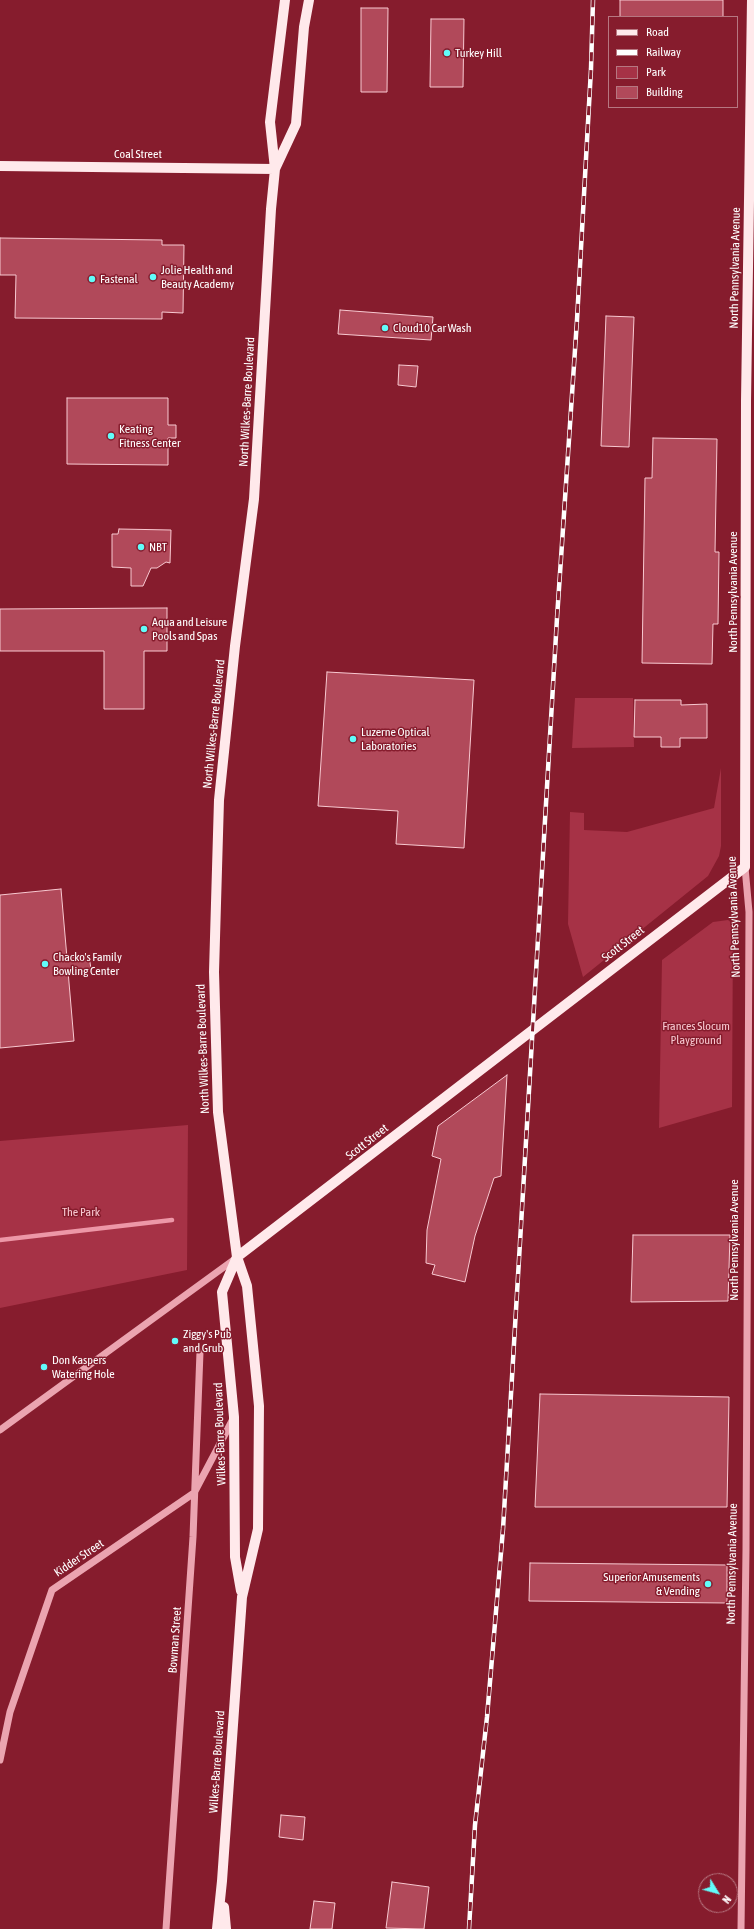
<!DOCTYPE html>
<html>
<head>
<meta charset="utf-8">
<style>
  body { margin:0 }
  #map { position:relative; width:754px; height:1929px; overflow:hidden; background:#861c2d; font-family:"Asap Condensed",sans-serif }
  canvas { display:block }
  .legend { position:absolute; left:608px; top:16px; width:130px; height:92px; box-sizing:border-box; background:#861c2d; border:1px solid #b67781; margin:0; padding:5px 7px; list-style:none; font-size:12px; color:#fff }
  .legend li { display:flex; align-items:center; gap:8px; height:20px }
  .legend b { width:20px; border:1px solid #b67781 }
  .north { position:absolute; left:698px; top:1873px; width:40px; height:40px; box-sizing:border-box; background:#861c2d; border:1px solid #b67781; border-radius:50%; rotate:127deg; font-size:11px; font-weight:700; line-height:16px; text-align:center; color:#fff }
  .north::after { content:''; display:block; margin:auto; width:14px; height:18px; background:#61fcfa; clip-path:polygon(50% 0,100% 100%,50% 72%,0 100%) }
</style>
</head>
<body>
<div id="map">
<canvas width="754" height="1929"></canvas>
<ul class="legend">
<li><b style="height:5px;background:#ffe9eb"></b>Road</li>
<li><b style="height:5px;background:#fff"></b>Railway</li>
<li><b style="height:11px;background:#a63246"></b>Park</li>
<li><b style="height:11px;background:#b1495a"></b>Building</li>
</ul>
<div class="north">N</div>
</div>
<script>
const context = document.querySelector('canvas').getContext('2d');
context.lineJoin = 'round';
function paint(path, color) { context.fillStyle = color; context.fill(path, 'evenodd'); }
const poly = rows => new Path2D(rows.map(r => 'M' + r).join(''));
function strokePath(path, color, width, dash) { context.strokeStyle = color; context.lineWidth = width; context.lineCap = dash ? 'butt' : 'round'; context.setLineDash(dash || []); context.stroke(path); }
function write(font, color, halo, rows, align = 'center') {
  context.font = font + ' "Asap Condensed",sans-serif'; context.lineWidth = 3; context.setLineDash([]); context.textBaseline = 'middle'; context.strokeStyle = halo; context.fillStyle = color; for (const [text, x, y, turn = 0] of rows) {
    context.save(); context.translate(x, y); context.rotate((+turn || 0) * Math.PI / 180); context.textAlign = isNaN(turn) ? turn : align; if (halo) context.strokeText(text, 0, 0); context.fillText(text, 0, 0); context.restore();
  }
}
paint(poly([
  [575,698,633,698,634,747,572,748],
  [721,768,721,846,719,856,708,876,583,977,568,924,570,812,584,813,584,830,627,832,714,808],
  [728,920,733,924,732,1107,659,1128,662,960,713,922],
  [188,1125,187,1270,0,1308,0,1141]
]), '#a63246');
strokePath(poly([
  [0,1240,172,1220]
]), '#ed97a7', 4.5);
const building = poly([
  [620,0,723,0,723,17,620,17,620,0],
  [361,8,388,8,387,92,361,92,361,8],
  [431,19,464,19,463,87,430,87,431,19],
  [0,238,162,240,162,245,184,245,183,313,162,312,162,319,15,318,16,275,0,275,0,238],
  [340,310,433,317,431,340,338,334,340,310],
  [606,316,634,317,629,447,601,446,606,316],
  [399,365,418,366,416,387,398,385,399,365],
  [67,398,168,398,168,425,176,425,176,438,168,438,168,465,67,464,67,398],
  [653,438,717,439,715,552,719,552,718,624,713,624,712,664,642,663,645,478,652,478,653,438],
  [119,529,171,530,170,563,166,562,157,568,151,568,143,586,131,586,131,568,112,567,112,534,118,534,119,529],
  [167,608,167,651,144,651,144,709,104,709,104,651,0,651,0,609,167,608],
  [327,672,474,680,464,848,396,844,398,811,318,806,327,672],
  [635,700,681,700,681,705,707,704,707,738,680,738,680,747,661,747,661,737,634,737,635,700],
  [61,889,67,958,89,956,91,969,68,971,74,1041,0,1048,0,895,61,889],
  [507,1075,501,1176,494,1178,475,1236,465,1282,432,1274,435,1265,426,1263,427,1230,441,1159,432,1156,438,1126,507,1075],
  [633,1235,730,1235,728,1301,631,1302,633,1235],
  [540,1394,729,1397,727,1507,535,1507,540,1394],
  [530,1563,727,1565,727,1603,529,1601,530,1563],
  [281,1815,305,1817,303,1840,279,1837,281,1815],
  [392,1882,429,1887,424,1929,386,1928,392,1882],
  [314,1901,335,1903,332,1929,310,1929,314,1901]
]);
paint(building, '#b1495a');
strokePath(building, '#f8c9d1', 1);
strokePath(poly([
  [0,1430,235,1259],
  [0,1760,10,1712,52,1590,194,1493,233,1419],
  [166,1929,193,1537,200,1352],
  [741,1929,746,1550,749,912,745,867]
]), '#eba4b0', 7);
strokePath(poly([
  [0,166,275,169],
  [275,169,296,124,304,27,309,0],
  [745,867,746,401,752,0],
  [241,1591,235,1557,234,1417,222,1292,237,1257,745,867],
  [224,1907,226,1929],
  [217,1929,222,1881,242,1597,258,1529,259,1406,247,1286,237,1257,218,1112,214,972,219,800,235,646,254,499,271,209,275,169,270,122,285,0]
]), '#ffe9eb', 10);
const rail = poly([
  [469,1929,475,1825,487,1717,503,1529,557,618,577,320,591,69,593,0]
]);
strokePath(rail, '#fff', 4.5);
strokePath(rail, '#861c2d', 3, [9]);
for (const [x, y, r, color] of [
  [447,53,4,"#61fcfa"],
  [153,277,4,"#61fcfa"],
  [92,279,4,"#61fcfa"],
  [385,328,4,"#61fcfa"],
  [111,436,4,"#61fcfa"],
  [141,547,4,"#61fcfa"],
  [144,629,4,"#61fcfa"],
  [353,739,4,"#61fcfa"],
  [45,964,4,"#61fcfa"],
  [175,1341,4,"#61fcfa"],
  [44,1367,4,"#61fcfa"],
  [708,1584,4,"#61fcfa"]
]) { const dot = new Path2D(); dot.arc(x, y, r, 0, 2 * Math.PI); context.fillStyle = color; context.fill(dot); strokePath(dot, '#861c2d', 1.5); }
write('12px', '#fff', '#861c2d', [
  ["Turkey Hill",455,53],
  ["Jolie Health and",161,270],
  ["Beauty Academy",161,284],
  ["Fastenal",100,279],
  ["Cloud10 Car Wash",393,328],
  ["Keating",119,429],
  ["Fitness Center",119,443],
  ["NBT",149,547],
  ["Aqua and Leisure",152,622],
  ["Pools and Spas",152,636],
  ["Luzerne Optical",361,732],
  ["Laboratories",361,746],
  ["Chacko's Family",53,957],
  ["Bowling Center",53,971],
  ["Ziggy's Pub",183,1334],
  ["and Grub",183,1348],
  ["Don Kaspers",52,1360],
  ["Watering Hole",52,1374],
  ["Superior Amusements",700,1577,"right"],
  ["& Vending",700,1591,"right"]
], 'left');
write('12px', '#fff', '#861c2d', [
  ["Coal Street",138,154],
  ["North Pennsylvania Avenue",735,268,-89],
  ["North Wilkes-Barre Boulevard",247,402,-87],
  ["North Pennsylvania Avenue",733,592,-90],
  ["North Wilkes-Barre Boulevard",214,724,-84],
  ["North Pennsylvania Avenue",734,917,-92],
  ["Scott Street",623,944,-38],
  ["North Wilkes-Barre Boulevard",203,1049,-92],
  ["Scott Street",367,1142,-38],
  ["North Pennsylvania Avenue",734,1240,-90],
  ["Wilkes-Barre Boulevard",220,1434,-92],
  ["Kidder Street",79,1558,-34],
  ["North Pennsylvania Avenue",732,1564,-89],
  ["Bowman Street",175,1640,-86],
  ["Wilkes-Barre Boulevard",217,1762,-86]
]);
write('12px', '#f8c9d1', '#861c2d', [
  ["Frances Slocum",696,1026],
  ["Playground",696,1040],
  ["The Park",81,1212]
]);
</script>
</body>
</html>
